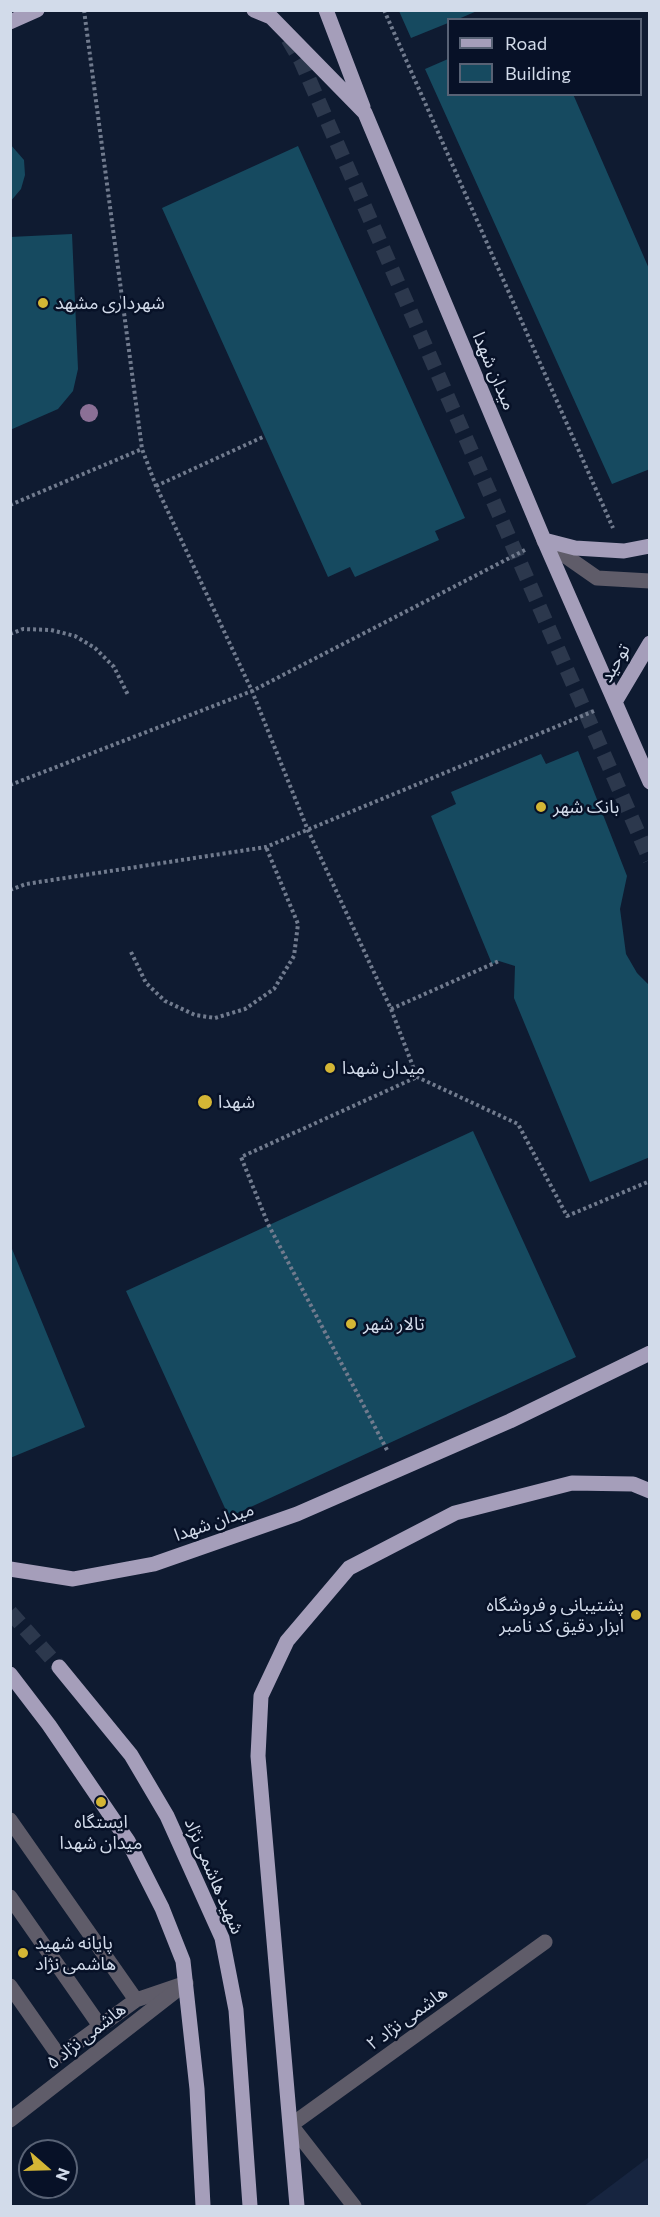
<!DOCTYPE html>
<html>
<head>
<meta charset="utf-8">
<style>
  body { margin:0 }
  #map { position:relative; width:660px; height:2217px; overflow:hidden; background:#0f1b31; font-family:Commissioner,sans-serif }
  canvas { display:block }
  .frame { position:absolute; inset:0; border:12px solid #d2dbea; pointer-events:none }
  .legend { position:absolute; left:447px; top:18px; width:195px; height:78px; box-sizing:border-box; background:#071127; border:2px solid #586275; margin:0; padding:8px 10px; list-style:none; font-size:18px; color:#d2dbea }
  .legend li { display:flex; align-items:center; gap:12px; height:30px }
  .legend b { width:30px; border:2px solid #586275 }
  .north { position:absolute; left:18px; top:2139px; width:60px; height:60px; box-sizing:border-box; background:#071127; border:2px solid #586275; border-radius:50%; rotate:110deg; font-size:16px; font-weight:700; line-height:24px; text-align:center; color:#d2dbea }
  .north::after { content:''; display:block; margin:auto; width:21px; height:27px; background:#d4b635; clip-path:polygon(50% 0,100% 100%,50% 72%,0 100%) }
</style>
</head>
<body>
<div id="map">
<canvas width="660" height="2217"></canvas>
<div class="frame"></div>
<ul class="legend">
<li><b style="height:8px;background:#a59eba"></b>Road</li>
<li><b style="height:16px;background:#164a60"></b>Building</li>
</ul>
<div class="north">N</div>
</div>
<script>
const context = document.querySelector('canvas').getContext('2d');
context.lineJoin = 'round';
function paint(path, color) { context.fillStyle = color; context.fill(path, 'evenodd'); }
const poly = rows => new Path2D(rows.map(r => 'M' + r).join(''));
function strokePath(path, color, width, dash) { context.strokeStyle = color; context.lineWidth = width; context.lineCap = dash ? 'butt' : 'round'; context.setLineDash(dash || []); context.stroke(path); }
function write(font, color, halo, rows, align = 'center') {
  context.font = font + ' Commissioner,"Noto Sans Arabic",sans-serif'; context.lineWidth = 5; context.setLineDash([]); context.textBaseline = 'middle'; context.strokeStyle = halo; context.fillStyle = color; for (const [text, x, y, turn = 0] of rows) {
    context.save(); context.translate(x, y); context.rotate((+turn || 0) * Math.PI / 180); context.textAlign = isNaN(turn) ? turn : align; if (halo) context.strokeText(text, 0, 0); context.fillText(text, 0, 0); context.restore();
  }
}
paint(poly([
  [649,2157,649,2206,584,2206]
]), '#172540');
paint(poly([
  [399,11,477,11,456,20,448,20,448,23,411,38],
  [448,59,448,94,573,94,650,271,650,469,612,484,425,69],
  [10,144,24,160,25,175,21,189,10,202],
  [298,146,465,518,435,531,439,540,355,577,350,567,328,577,162,208],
  [72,234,78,369,73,391,58,409,10,430,10,237],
  [578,751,627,876,620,909,626,954,637,973,650,986,650,1157,590,1182,514,998,515,966,499,961,492,964,431,816,456,804,451,792,541,754,546,764],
  [473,1131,576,1357,229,1517,126,1291],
  [10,1244,85,1427,10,1458]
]), '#164a60');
strokePath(poly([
  [288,39,301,61,650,860],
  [10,1612,59,1667]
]), '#2c384d', 15, [15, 8]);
strokePath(poly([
  [84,10,142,449,156,486,252,691,307,828,391,1009,417,1077,518,1124,567,1216,650,1181],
  [384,10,613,528],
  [156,486,265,436],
  [10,505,142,449],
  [10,634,23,629,51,630,75,636,95,648,114,667,128,695],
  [10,785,252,691,525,550],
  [10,890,26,884,266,847,594,711],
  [131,952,146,983,165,1001,195,1015,215,1018,245,1009,274,989,294,956,298,924,266,847],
  [391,1009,499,961],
  [387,1450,268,1224,241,1157,417,1077]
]), '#717b8e', 4, [3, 3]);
strokePath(poly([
  [544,541,597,578,650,581],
  [10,1820,136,2000],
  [10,1897,100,2026],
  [10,1986,59,2056,136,2000,183,1984]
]), '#5f5c69', 15);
strokePath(poly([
  [10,2120,186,1983],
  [354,2206,291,2125,545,1942]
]), '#5f5c69', 15);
strokePath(poly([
  [254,10,271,17,365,113,544,540,650,782],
  [326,10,363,107],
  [10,22,37,10],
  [544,540,575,548,624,551,650,546],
  [615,702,650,643],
  [10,1569,73,1579,154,1564,297,1514,510,1421,650,1353],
  [59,1667,131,1755,167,1816,222,1938,236,2010,250,2206],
  [10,1674,49,1725,128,1841,162,1908,183,1961,197,2089,203,2206],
  [297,2206,258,1756,261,1696,287,1641,349,1568,455,1513,572,1483,633,1484,650,1491]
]), '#a59eba', 15);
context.fillStyle = '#8b7096';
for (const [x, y] of [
  [89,413]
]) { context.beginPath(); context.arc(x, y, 9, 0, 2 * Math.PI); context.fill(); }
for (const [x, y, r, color] of [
  [43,303,6,"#d4b635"],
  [541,807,6,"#d4b635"],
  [330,1068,6,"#d4b635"],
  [205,1102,8,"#d4b635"],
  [351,1324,6,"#d4b635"],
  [636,1615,6,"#d4b635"],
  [101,1802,6,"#d4b635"],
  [23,1953,6,"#d4b635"]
]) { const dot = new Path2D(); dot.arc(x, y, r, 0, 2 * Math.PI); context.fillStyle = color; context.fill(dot); strokePath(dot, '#071127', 2); }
write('18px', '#d2dbea', '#071127', [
  ["شهرداری مشهد",55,303],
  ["بانک شهر",553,807],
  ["میدان شهدا",342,1068],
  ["شهدا",218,1102],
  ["تالار شهر",363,1324],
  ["پشتیبانی و فروشگاه",624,1605,"right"],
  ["ابزار دقیق کد نامبر",624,1626,"right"],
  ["ایستگاه",101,1822,"center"],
  ["میدان شهدا",101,1843,"center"],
  ["پایانه شهید",35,1943],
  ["هاشمی نژاد",35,1964]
], 'left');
write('18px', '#d2dbea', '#071127', [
  ["میدان شهدا",494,371,67],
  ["توحید",615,663,-60],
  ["میدان شهدا",214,1522,-19],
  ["شهید هاشمی نژاد",214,1876,67],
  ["هاشمی نژاد ۲",407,2018,-36],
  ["هاشمی نژاد ۵",86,2036,-38]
]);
</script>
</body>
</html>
